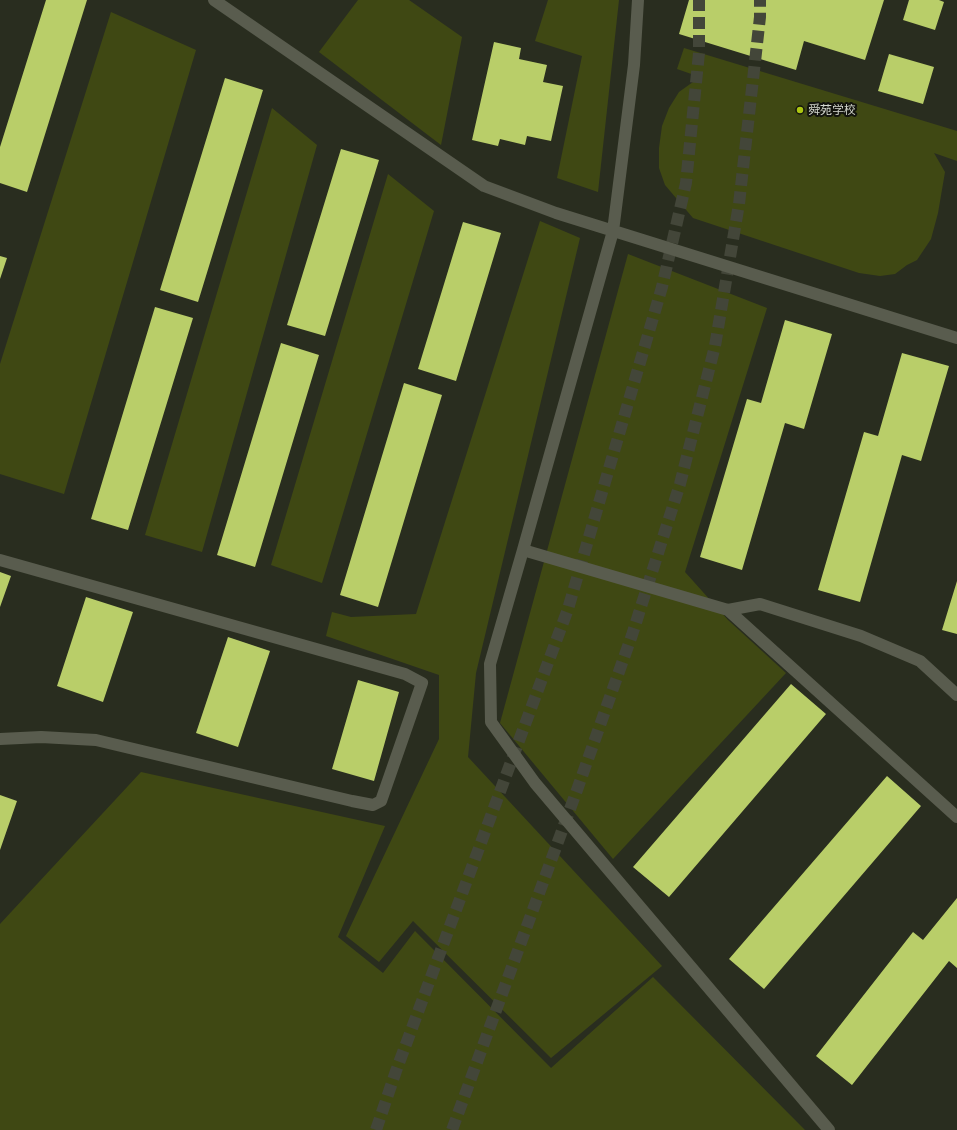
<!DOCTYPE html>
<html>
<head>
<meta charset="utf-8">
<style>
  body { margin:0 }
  canvas { display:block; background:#292d1f }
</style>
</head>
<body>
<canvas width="957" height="1130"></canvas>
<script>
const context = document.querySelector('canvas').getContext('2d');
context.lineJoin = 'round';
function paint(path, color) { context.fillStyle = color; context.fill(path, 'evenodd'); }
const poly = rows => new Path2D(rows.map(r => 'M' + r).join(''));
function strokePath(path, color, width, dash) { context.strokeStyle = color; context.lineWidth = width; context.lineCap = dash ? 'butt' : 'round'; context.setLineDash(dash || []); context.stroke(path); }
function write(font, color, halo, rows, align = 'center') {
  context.font = font + ' "Asap Condensed","Noto Sans SC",sans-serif'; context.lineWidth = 4; context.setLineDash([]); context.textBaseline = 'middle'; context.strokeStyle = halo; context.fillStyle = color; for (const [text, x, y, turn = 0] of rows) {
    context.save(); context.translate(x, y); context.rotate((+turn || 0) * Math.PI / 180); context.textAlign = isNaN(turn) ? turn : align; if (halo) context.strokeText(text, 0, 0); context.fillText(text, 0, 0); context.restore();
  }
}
paint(poly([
  [358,0,409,0,462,37,441,145,319,52],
  [548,0,619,0,598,192,557,178,582,56,535,41],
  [111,12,196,50,64,494,0,474,0,364],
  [684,48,957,131,957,161,934,153,945,172,938,213,931,239,917,260,907,265,895,274,880,276,859,273,693,218,665,185,659,168,659,148,662,126,669,108,679,92,700,77,677,69],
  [272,108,317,145,202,552,145,535],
  [388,174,434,211,322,583,271,565],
  [540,221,580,238,476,673,468,757,662,966,551,1058,413,921,379,962,346,936,439,739,439,675,326,636,332,612,351,617,416,614],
  [628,254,767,308,685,572,728,620,786,673,613,859,500,723],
  [141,772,385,826,338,937,383,973,415,931,551,1068,653,977,805,1130,0,1130,0,924]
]), '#3f4813');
paint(poly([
  [46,0,87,0,27,192,0,183,0,147],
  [689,0,884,0,865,60,804,41,796,70,679,34],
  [909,0,939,0,944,2,935,30,903,20],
  [494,42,521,48,519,59,547,65,543,82,563,86,551,141,527,136,525,145,500,139,498,146,472,140],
  [889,54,934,67,923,104,878,91],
  [225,78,263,90,198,302,160,290],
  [341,149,379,160,325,336,287,325],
  [463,222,501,233,456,381,418,369],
  [0,256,7,258,0,279],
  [155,307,193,318,128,530,91,519],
  [785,320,832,334,804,429,785,423,742,570,700,557,747,399,761,403],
  [281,343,319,355,255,567,217,555],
  [902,353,949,366,921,461,902,455,860,602,818,590,864,432,878,436],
  [404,383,442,395,378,607,340,595],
  [0,572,11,576,0,607],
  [957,581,957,634,942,630],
  [86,597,133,612,103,702,57,686],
  [228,637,270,651,238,747,196,733],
  [358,680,399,692,374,781,332,769],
  [791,684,826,714,669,897,633,867],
  [887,776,921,806,764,989,729,959],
  [0,795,17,801,0,850],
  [957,898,957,968,949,961,852,1085,816,1056,913,932,923,940]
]), '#b9ce69');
strokePath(poly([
  [376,1130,396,1071,568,609,662,287,686,183,699,53,699,0],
  [452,1130,577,790,632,635,680,484,715,346,739,204,760,17,760,0]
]), '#434639', 12, [12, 6]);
strokePath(poly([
  [214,0,484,186,556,213,957,338],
  [638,0,634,65,613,231,523,550,728,610,957,817],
  [523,550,490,664,491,722,535,783,829,1130],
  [0,560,405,674,422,683,381,801,373,805,352,801,96,740,41,737,0,739],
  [728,610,760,604,861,636,920,661,957,695]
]), '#595c4e', 12);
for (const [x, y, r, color] of [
  [800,110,4,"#acc611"]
]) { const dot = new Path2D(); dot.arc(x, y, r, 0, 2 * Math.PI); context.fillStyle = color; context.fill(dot); strokePath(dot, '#13140e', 1.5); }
write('12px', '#d4d7ce', '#13140e', [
  ["舜苑学校",808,110]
], 'left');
</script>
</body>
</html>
